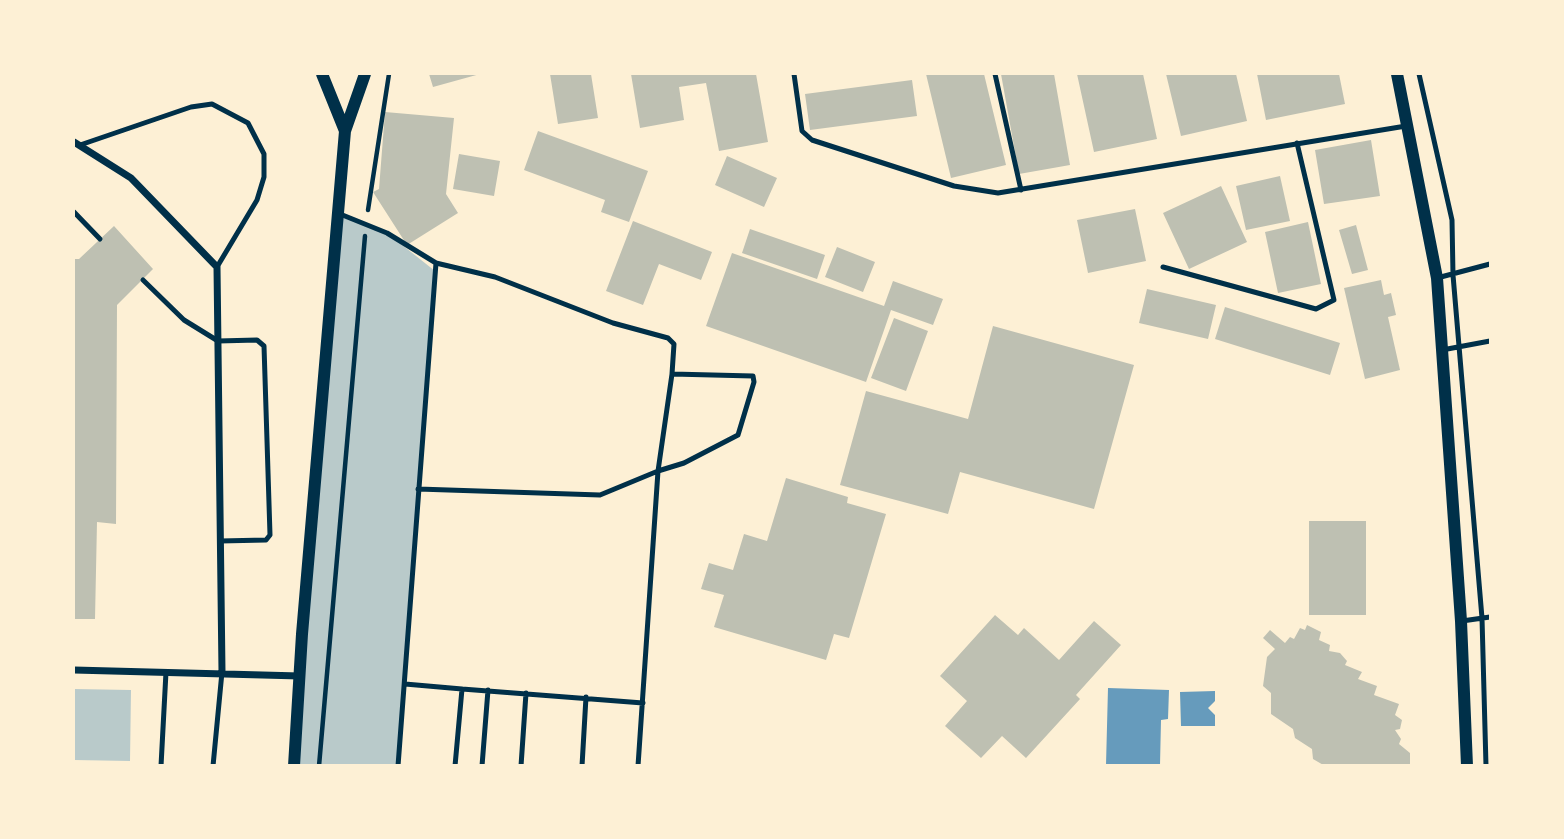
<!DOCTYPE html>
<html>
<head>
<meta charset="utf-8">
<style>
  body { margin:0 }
  #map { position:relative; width:1564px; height:839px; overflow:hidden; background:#fdf0d5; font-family:Roboto,sans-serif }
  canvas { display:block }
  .frame { position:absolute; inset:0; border:75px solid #fdf0d5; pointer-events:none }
</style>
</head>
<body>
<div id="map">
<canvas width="1564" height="839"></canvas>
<div class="frame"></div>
</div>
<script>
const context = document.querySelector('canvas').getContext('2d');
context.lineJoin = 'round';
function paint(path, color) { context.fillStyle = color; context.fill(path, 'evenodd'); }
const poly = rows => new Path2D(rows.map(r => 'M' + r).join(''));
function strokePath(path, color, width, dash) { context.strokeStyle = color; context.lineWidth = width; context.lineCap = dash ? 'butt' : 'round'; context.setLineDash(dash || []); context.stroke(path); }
paint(poly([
  [340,214,387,233,435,271,398,765,295,766],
  [74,689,131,690,130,761,74,760]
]), '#b9caca');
paint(poly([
  [1108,688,1169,690,1168,719,1161,720,1160,765,1106,765],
  [1215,691,1215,701,1208,708,1215,715,1215,726,1181,726,1180,692]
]), '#669bbc');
paint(poly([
  [429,74,480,74,433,87],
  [550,74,591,74,598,118,558,124],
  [631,74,756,74,768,142,719,151,706,83,679,87,684,120,640,128],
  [926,74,984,74,1006,165,951,178],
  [1001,74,1054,74,1070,165,1019,174],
  [1077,74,1143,74,1157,139,1094,152],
  [1166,74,1236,74,1247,121,1181,136],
  [1257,74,1339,74,1345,104,1266,120],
  [912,80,917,116,810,130,805,94],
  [385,112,454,118,446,194,458,213,407,245,373,192,379,189],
  [538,131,648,171,629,222,601,212,605,200,524,170],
  [1371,140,1380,196,1324,204,1315,150],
  [459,154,500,161,494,196,453,189],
  [727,156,777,178,764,207,715,185],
  [1280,176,1290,221,1246,230,1236,186],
  [1221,186,1247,242,1189,269,1163,213],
  [1135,209,1146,261,1088,273,1077,220],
  [633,221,712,252,701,280,659,264,643,305,606,291],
  [1308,222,1321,284,1278,293,1265,232],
  [1356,225,1368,270,1352,274,1339,230],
  [114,226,153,269,117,305,116,524,97,522,95,619,74,619,74,259,79,259],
  [750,229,825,255,817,279,742,253],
  [837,247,875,262,863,292,825,277],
  [732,253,884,306,893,281,943,299,933,325,891,310,866,382,706,326],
  [1381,280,1384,295,1391,293,1396,315,1388,317,1400,370,1365,379,1344,288],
  [1147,289,1216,305,1208,339,1139,323],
  [1225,307,1340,343,1330,375,1215,339],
  [894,318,928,331,906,391,871,378],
  [993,326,1134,365,1094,509,960,472,948,514,840,485,866,391,968,419],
  [786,478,848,497,847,503,886,514,849,638,834,634,826,660,714,627,724,595,701,589,709,563,733,570,744,534,767,541],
  [1309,521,1366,521,1366,615,1309,615],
  [995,615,1018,635,1024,628,1059,660,1094,621,1121,645,1076,695,1080,699,1026,758,1002,736,981,758,945,726,967,701,940,676],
  [1307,625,1321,632,1319,640,1330,645,1329,651,1340,653,1347,661,1345,665,1362,672,1358,679,1377,686,1374,695,1399,704,1395,715,1402,720,1400,729,1395,730,1401,739,1399,744,1410,753,1410,766,1325,766,1313,759,1312,749,1295,738,1293,729,1271,714,1271,693,1263,686,1267,657,1275,649,1263,638,1270,630,1285,643,1290,637,1294,639,1300,628,1305,630]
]), '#bec0b2');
strokePath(poly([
  [368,210,389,74],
  [319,766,365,236]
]), '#003049', 4.5);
strokePath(poly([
  [794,74,802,131,812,140,954,186,998,193,1406,126],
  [995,74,1021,190],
  [1419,74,1452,220,1453,275,1482,618,1486,766],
  [80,145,191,107,212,104,248,123,264,154,264,177,257,200,217,267],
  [74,212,100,239],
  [340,214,387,233,436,263],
  [1163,267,1316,309,1334,300,1297,143],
  [1437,278,1490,264],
  [143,280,184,320,218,341,257,340,264,346,270,535,266,540,220,541],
  [1442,350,1490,341],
  [418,489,600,495,658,471,684,463,738,435,754,382,753,376,672,374,658,471,638,766],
  [1462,621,1490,617],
  [405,684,462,689,455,766],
  [462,689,643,703],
  [161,766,166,672],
  [213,766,222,672],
  [398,766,436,263,495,277,613,323,668,338,674,344,672,374],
  [482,766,488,690],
  [521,766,526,693],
  [582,766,586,697]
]), '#003049', 5);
strokePath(poly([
  [74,142,131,178,217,267,222,672],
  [74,670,300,676]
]), '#003049', 7);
strokePath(poly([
  [322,74,345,131],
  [1397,74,1437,278,1461,621,1467,766],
  [294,766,302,634,345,131,365,74]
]), '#003049', 12);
</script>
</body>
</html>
